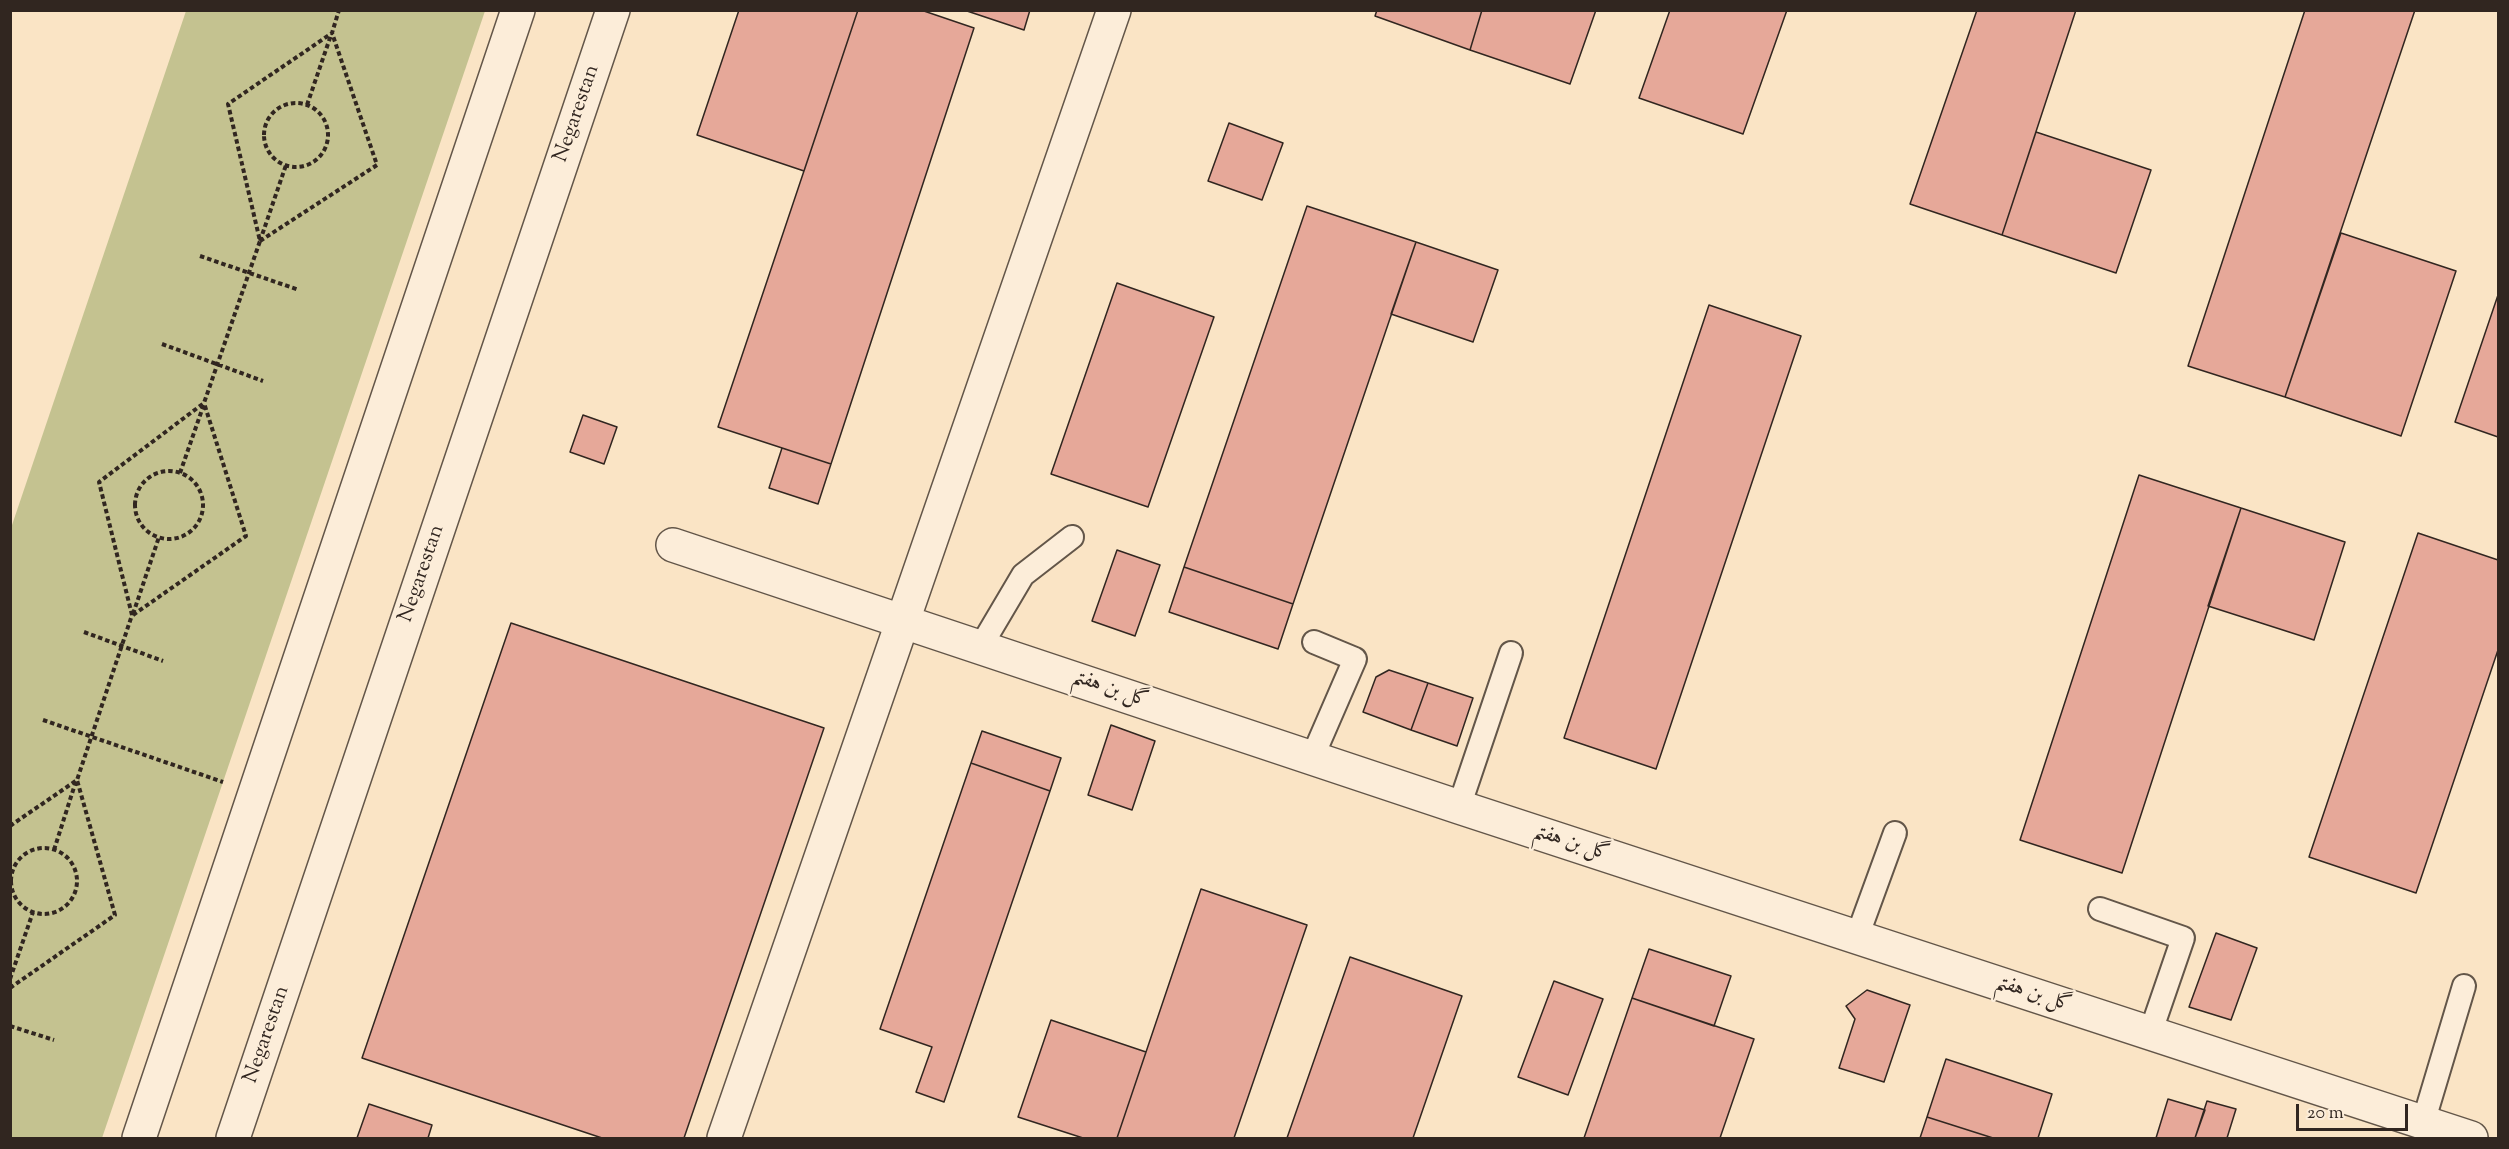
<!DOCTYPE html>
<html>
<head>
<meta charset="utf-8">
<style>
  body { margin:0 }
  #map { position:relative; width:2509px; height:1149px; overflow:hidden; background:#fae4c5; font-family:"Sorts Mill Goudy",serif }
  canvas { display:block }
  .frame { position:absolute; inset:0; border:12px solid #312620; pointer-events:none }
  .scale { position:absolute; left:2296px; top:1104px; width:112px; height:27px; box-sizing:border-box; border:3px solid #312620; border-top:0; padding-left:8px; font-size:18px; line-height:21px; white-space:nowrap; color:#312620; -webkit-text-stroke:4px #fcedd9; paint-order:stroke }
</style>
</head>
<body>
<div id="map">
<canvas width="2509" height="1149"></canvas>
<div class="frame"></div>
<div class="scale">20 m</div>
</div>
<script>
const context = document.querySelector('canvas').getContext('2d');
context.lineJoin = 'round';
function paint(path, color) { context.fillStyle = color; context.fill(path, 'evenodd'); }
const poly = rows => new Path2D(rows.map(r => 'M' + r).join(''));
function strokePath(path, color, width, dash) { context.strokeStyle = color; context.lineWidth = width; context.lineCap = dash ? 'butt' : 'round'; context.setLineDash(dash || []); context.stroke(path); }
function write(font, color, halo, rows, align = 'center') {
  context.font = font + ' "Sorts Mill Goudy",Amiri,serif'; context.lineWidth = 4.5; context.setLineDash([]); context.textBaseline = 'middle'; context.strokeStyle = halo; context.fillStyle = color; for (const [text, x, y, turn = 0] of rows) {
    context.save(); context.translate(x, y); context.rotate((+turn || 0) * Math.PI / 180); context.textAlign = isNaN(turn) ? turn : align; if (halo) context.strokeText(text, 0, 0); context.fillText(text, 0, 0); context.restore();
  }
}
paint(poly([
  [186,11,485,11,102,1138,11,1138,11,528]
]), '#c4c290');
const building = poly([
  [739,10,858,10,804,171,697,135,739,10],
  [858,10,921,10,974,28,831,464,718,427,858,10],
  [964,10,1030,10,1024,30,964,10],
  [1377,10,1482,10,1470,50,1375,16,1377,10],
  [1482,10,1596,10,1570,84,1470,50,1482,10],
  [1670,10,1787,10,1743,134,1639,98,1670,10],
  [1977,10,2076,10,2002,235,1910,204,1977,10],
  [2305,10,2415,10,2285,397,2188,366,2305,10],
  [1229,123,1283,143,1262,200,1208,181,1229,123],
  [2036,132,2151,170,2116,273,2002,235,2036,132],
  [1307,206,1416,242,1293,604,1184,567,1307,206],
  [2341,233,2456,271,2401,436,2285,397,2341,233],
  [1416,242,1498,270,1473,342,1391,314,1416,242],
  [1117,283,1214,317,1148,507,1051,474,1117,283],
  [2498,295,2498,437,2455,422,2498,295],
  [1709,305,1801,336,1656,769,1564,738,1709,305],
  [583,415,617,427,604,464,570,452,583,415],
  [782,448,831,464,818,504,769,488,782,448],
  [2139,475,2241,508,2122,873,2020,840,2139,475],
  [2241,508,2345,542,2314,640,2208,606,2241,508],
  [2418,533,2498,560,2498,650,2416,893,2309,857,2418,533],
  [1117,550,1160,565,1135,636,1092,621,1117,550],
  [1184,567,1293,604,1278,649,1169,612,1184,567],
  [511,623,824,728,684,1138,602,1138,362,1058,511,623],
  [1389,670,1428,683,1411,730,1363,712,1376,677,1389,670],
  [1428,683,1473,698,1457,746,1411,730,1428,683],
  [1111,725,1155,741,1132,810,1088,795,1111,725],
  [982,731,1061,758,1050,791,971,763,982,731],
  [971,763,1050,791,944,1102,916,1092,932,1047,880,1029,971,763],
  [1201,889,1307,925,1234,1138,1117,1138,1201,889],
  [2216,933,2257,948,2231,1020,2189,1007,2216,933],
  [1649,949,1731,976,1714,1026,1632,998,1649,949],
  [1350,957,1462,996,1413,1138,1287,1138,1350,957],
  [1554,981,1603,999,1568,1095,1518,1077,1554,981],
  [1867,990,1910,1005,1884,1082,1839,1068,1855,1019,1846,1006,1867,990],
  [1632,998,1754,1039,1720,1138,1584,1138,1632,998],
  [1051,1020,1146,1052,1117,1138,1083,1138,1018,1117,1051,1020],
  [1946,1059,2052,1094,2038,1138,1993,1138,1927,1117,1946,1059],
  [2168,1099,2205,1110,2195,1138,2156,1138,2168,1099],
  [2207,1101,2236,1109,2227,1138,2195,1138,2207,1101],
  [369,1104,432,1125,428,1138,357,1138,369,1104],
  [1927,1117,1993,1138,1920,1138,1927,1117]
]);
paint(building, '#e6a899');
strokePath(building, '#312620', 1.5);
const service = poly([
  [981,646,1023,575,1072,537],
  [1312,758,1355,659,1314,642],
  [1459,807,1511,653],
  [2100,909,2183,938,2150,1034],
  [1857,937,1895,833],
  [2423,1123,2464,986]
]);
const minor = poly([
  [673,545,1459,807,2471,1138],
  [724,1138,1114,10]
]);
const tertiary = poly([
  [139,1138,518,10],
  [233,1138,613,10]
]);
strokePath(service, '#635649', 26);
strokePath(minor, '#635649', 36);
strokePath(tertiary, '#635649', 36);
strokePath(poly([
  '264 135a32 32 0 1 1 64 0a32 32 0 1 1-64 0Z',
  [307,105,331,35],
  [260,241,377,165,332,33],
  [260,241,286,165],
  [200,256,299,290],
  [162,344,263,381],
  '135 505a34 34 0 1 1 68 0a34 34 0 1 1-68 0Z',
  [180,473,204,404],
  [133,614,159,537],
  [133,615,246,536,204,403],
  [84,632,163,661],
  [43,720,223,782],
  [10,826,77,780,132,615,99,482,204,403,260,241,228,104,332,33,339,10],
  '11 881a33 33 0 1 1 66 0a33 33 0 1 1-66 0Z',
  [54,850,76,781],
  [10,979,33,912],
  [10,988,115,915,77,780],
  [10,1026,54,1040]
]), '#312620', 4, [4.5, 3]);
strokePath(service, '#fcedd9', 22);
strokePath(minor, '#fcedd9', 33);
strokePath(tertiary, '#fcedd9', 33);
write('21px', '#312620', '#fcedd9', [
  ["Negarestan",578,114,-71],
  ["Negarestan",423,574,-71],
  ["گل بن هفتم",1110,690,19],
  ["گل بن هفتم",1571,844,18],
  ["گل بن هفتم",2033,995,18],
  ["Negarestan",268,1035,-71]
]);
</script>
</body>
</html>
